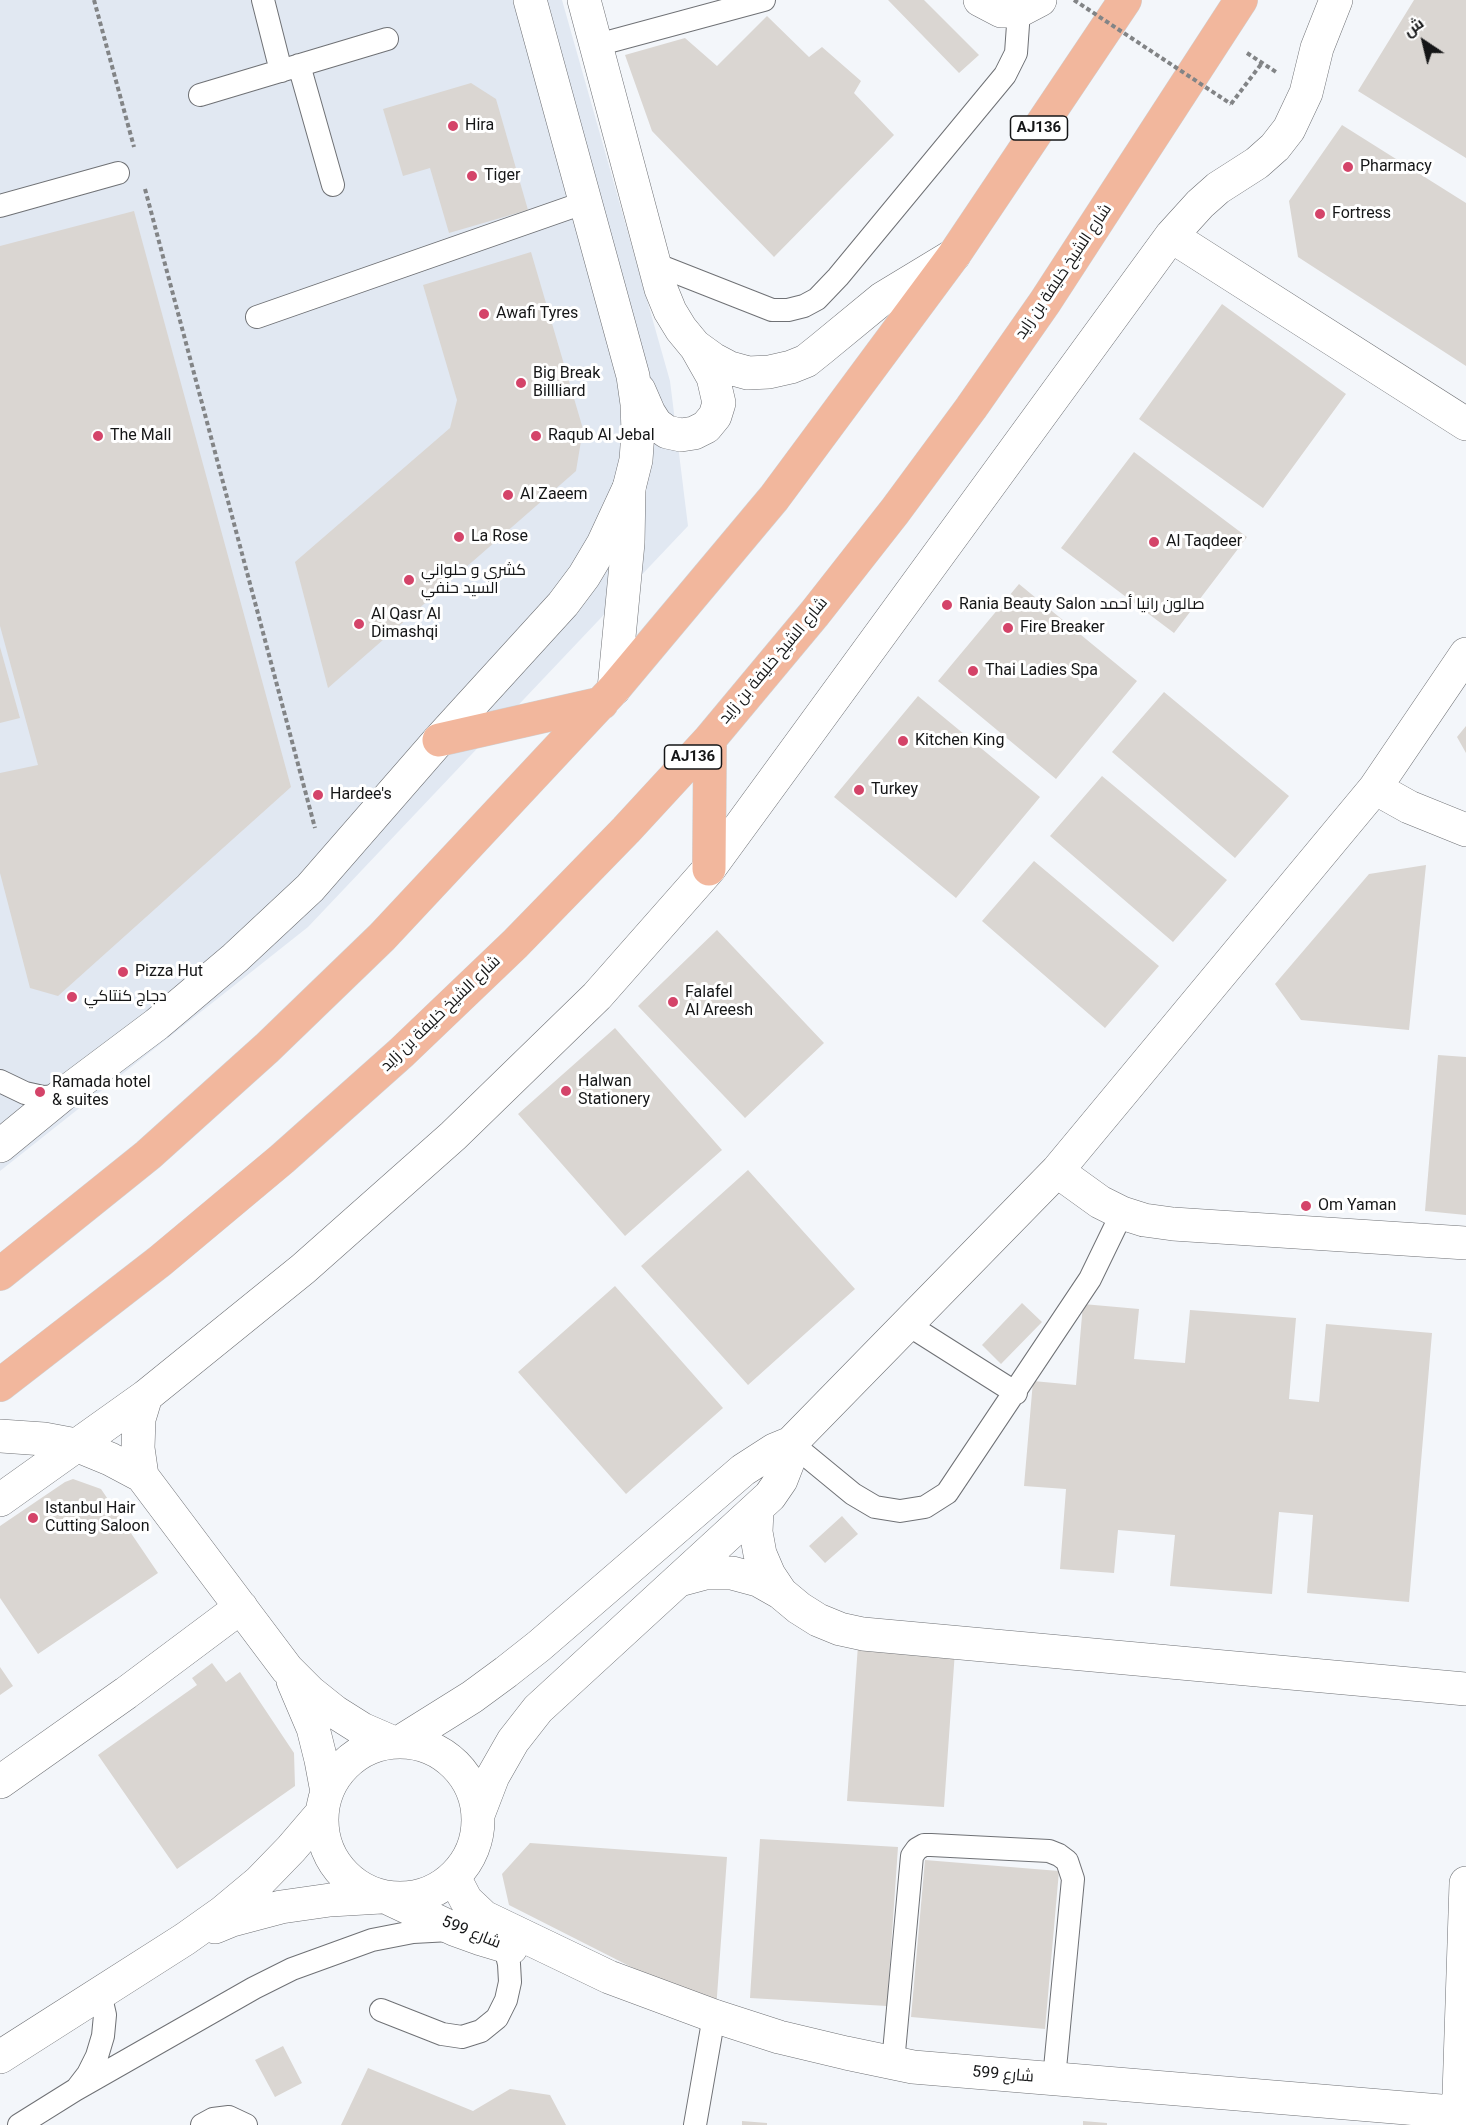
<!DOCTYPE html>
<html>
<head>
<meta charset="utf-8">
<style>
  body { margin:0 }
  #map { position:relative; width:1466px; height:2125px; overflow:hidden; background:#f3f6fa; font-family:Roboto,Cairo,sans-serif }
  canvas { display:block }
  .north { position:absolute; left:1394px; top:12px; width:60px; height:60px; -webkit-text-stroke:4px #fff; paint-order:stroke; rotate:325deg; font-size:16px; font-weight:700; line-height:24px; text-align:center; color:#151617 }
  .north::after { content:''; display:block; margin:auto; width:21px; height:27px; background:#151617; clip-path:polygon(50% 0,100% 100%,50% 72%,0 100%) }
</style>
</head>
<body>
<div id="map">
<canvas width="1466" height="2125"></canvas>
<div class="north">ش</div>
</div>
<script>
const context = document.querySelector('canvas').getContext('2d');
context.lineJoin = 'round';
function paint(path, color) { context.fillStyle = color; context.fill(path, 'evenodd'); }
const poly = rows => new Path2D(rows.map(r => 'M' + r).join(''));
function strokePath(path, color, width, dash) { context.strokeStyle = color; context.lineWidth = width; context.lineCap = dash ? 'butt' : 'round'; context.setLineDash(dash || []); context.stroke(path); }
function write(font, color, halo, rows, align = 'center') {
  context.font = font + ' Roboto,Cairo,sans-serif'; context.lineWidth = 6; context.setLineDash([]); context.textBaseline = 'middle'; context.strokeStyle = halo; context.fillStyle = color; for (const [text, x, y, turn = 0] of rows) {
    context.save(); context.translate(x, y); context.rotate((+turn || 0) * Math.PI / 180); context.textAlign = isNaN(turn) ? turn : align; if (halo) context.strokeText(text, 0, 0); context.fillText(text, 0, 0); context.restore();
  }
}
paint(poly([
  [0,0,562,0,670,381,688,526,308,927,0,1171]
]), '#e1e8f2');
paint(poly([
  [888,0,924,0,979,55,959,73],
  [1414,0,1466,0,1466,158,1358,91],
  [767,16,809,57,822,47,861,81,854,93,894,135,774,257,652,131,625,55,685,38,717,66],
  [471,83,496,99,528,210,449,233,430,168,403,176,383,109],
  [1342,125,1466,203,1466,366,1298,257,1289,201],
  [134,211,291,787,58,996,30,988,0,873,0,773,38,765,0,626,0,246],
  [531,252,583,429,576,471,328,688,295,562,450,428,457,400,423,285],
  [1222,304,1346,394,1263,508,1139,419],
  [1134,452,1247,537,1174,633,1061,548],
  [1019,584,1137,681,1056,779,938,681],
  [0,647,20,718,0,723],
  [1164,692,1289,796,1235,858,1112,752],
  [918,696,1040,797,956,898,834,797],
  [1466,726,1466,753,1457,737],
  [1102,776,1227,880,1173,942,1050,836],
  [1034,861,1159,966,1105,1028,982,921],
  [1426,865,1409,1030,1301,1020,1275,984,1369,874],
  [717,930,824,1043,745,1118,638,1006],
  [615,1028,722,1150,625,1236,518,1114],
  [1438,1055,1466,1057,1466,1215,1425,1211],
  [748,1170,855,1289,748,1385,641,1266],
  [615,1286,723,1408,626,1494,518,1372],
  [1022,1303,1042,1322,1001,1364,982,1345],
  [1083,1304,1139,1309,1134,1359,1185,1363,1190,1310,1296,1318,1289,1399,1319,1402,1326,1324,1432,1333,1409,1602,1307,1593,1313,1515,1279,1512,1272,1594,1170,1586,1175,1535,1118,1530,1114,1573,1060,1569,1066,1489,1024,1486,1033,1381,1076,1385],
  [73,1479,101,1489,158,1573,38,1654,0,1598,0,1526,65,1482],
  [842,1516,858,1534,825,1563,809,1546],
  [858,1645,955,1651,944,1807,847,1801],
  [212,1663,226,1682,240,1672,294,1753,295,1786,177,1869,98,1755,197,1685,192,1678],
  [0,1667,13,1686,0,1695],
  [760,1839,898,1847,887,2006,750,1998],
  [530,1843,727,1857,716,2010,509,1905,502,1874],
  [925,1860,1059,1871,1045,2029,911,2017],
  [283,2046,302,2083,275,2097,255,2060],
  [368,2068,473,2111,510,2089,550,2095,566,2125,341,2125],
  [742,2121,767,2123,767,2125,742,2125],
  [1083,2121,1107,2123,1107,2125,1083,2125]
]), '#dad6d2');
const service = poly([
  [263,0,281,71],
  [597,45,764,0],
  [299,65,333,185],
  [200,95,387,39],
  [0,206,118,173],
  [655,264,772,310,788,310,804,306,817,299,838,277,1005,75,1016,53,1019,11],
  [257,317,586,202],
  [0,1081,25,1093,43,1097,61,1096],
  [907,1324,1016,1393],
  [791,1443,853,1494,875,1507,900,1511,925,1507,947,1493,1090,1279,1122,1213],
  [381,2010,442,2034,462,2037,481,2031,497,2018,506,2000,510,1982,509,1964,505,1947],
  [893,2063,912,1856,917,1849,924,1845,931,1845,1049,1851,1059,1855,1067,1861,1073,1879,1054,2079],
  [78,2087,88,2074,97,2056,103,2036,105,2015,100,1993],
  [19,2125,75,2090,254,1988,292,1969,372,1940,413,1932,450,1930],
  [202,2125,213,2119,229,2117,246,2125],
  [695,2125,714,2016]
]);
const minor = poly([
  [980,0,1001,11,1019,11,1040,0],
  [1171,236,1466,424],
  [1375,788,1409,807,1466,830],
  [0,1146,61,1096,157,1024,235,958,310,888,439,740,563,604,584,576,603,544,629,488],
  [1057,1171,1100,1202,1122,1213,1144,1220,1173,1224,1466,1243],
  [0,1436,44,1439,76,1445,110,1459,142,1476,287,1669,310,1692,335,1712,362,1729,392,1742],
  [142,1476,138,1448,139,1419,146,1396],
  [0,1500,146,1396,303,1269,453,1136,597,996,709,869,1171,236,1200,204,1218,188,1257,163,1275,147,1289,129,1306,93,1317,48,1336,0],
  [757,1510,756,1532,760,1554,769,1575,781,1593],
  [679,1580,705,1573,732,1573,758,1580,781,1593,799,1608,818,1620,840,1629,863,1634,1466,1689],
  [293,1681,313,1728,321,1760,327,1792],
  [400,1742,472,1697,506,1672,539,1646,743,1470,774,1450,791,1443,1057,1171,1375,788,1466,654],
  '322 1820a78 78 0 1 1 156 0a78 78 0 1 1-156 0Z',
  [0,1782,126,1693,241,1607],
  [478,1815,493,1776,513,1741,538,1709,770,1496,781,1480,788,1462,791,1443],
  [454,1877,466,1900,484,1917,609,1977,714,2016,779,2037,846,2053,913,2067,1466,2113],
  [390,1899,456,1930,481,1939,511,1948],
  [215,1927,232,1920,281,1907,330,1900,381,1897],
  [0,2057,185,1939,223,1912,259,1882,291,1849,321,1814],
  [1458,2125,1466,1883]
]);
const tertiary = poly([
  [530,0,633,376,637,404,638,432,636,460,629,488,628,543,614,689],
  [584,0,661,289,670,311,681,329,695,346,713,359,730,368,748,373,769,372,791,367,806,361,821,349,883,298,954,255],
  [639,390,649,413,656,424,667,432,681,435,694,433,706,427,715,416,719,403,713,377,696,347]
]);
const primary = poly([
  [439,740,602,703],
  [709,869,710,739],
  [0,1274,148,1155,267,1048,382,937,614,689,774,498,954,255,1125,0],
  [0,1385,160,1261,282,1159,401,1053,515,944,626,830,710,739,815,613,895,511,971,408,1045,302,1241,0]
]);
strokePath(service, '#6f7175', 24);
strokePath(minor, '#6f7175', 34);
strokePath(tertiary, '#6f7175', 34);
strokePath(primary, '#d0d0d1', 34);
strokePath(poly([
  [94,0,134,147],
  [1247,53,1276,72],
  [1231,104,1262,63],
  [145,189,315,828]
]), '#828486', 4, [4.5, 3]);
strokePath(service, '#fff', 22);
strokePath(minor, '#fff', 33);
strokePath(tertiary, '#fff', 33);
strokePath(primary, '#f2b79d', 33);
strokePath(poly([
  [1074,0,1231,104]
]), '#828486', 4, [4.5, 3]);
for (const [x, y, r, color] of [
  [453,126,6,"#d44469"],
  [1348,167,6,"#d44469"],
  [472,176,6,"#d44469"],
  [1320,214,6,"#d44469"],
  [484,314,6,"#d44469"],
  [521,383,6,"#d44469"],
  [98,436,6,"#d44469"],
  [536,436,6,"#d44469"],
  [508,495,6,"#d44469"],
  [459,537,6,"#d44469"],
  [1154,542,6,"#d44469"],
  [409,580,6,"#d44469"],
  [947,605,6,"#d44469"],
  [359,624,6,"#d44469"],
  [1008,628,6,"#d44469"],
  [973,671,6,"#d44469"],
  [903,741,6,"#d44469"],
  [859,790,6,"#d44469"],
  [318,795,6,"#d44469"],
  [123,972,6,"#d44469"],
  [72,997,6,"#d44469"],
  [673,1002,6,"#d44469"],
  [566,1091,6,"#d44469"],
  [40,1092,6,"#d44469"],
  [1306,1206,6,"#d44469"],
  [33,1518,6,"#d44469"]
]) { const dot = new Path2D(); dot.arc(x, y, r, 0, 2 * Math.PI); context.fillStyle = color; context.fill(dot); strokePath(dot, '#fff', 2); }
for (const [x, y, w] of [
  [1039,128,57],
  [693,757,57]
]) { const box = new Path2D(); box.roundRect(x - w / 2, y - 12, w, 24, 4.5); context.fillStyle = '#fff'; context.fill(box); strokePath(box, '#151617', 1.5); }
write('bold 15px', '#151617', null, [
  ["AJ136",1039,128],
  ["AJ136",693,757]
]);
write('16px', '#151617', '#fff', [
  ["Hira",465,126],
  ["Pharmacy",1360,167],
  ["Tiger",484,176],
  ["Fortress",1332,214],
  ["Awafi Tyres",496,314],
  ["Big Break",533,374],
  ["Billliard",533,392],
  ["The Mall",110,436],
  ["Raqub Al Jebal",548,436],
  ["Al Zaeem",520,495],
  ["La Rose",471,537],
  ["Al Taqdeer",1166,542],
  ["كشري و حلواني",421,571],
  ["السيد حنفي",421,589],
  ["Rania Beauty Salon صالون رانيا أحمد",959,605],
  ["Al Qasr Al",371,615],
  ["Dimashqi",371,633],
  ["Fire Breaker",1020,628],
  ["Thai Ladies Spa",985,671],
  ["Kitchen King",915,741],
  ["Turkey",871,790],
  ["Hardee's",330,795],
  ["Pizza Hut",135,972],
  ["Falafel",685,993],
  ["Al Areesh",685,1011],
  ["دجاج كنتاكي",84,997],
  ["Halwan",578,1082],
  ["Stationery",578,1100],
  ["Ramada hotel",52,1083],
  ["& suites",52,1101],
  ["Om Yaman",1318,1206],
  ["Istanbul Hair",45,1509],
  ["Cutting Saloon",45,1527]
], 'left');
write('16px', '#151617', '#fff', [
  ["شارع الشيخ خليفة بن زايد",1064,272,-56],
  ["شارع الشيخ خليفة بن زايد",774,661,-50],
  ["شارع الشيخ خليفة بن زايد",441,1014,-44],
  ["شارع 599",471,1933,22],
  ["شارع 599",1003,2075,5]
]);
</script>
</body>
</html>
